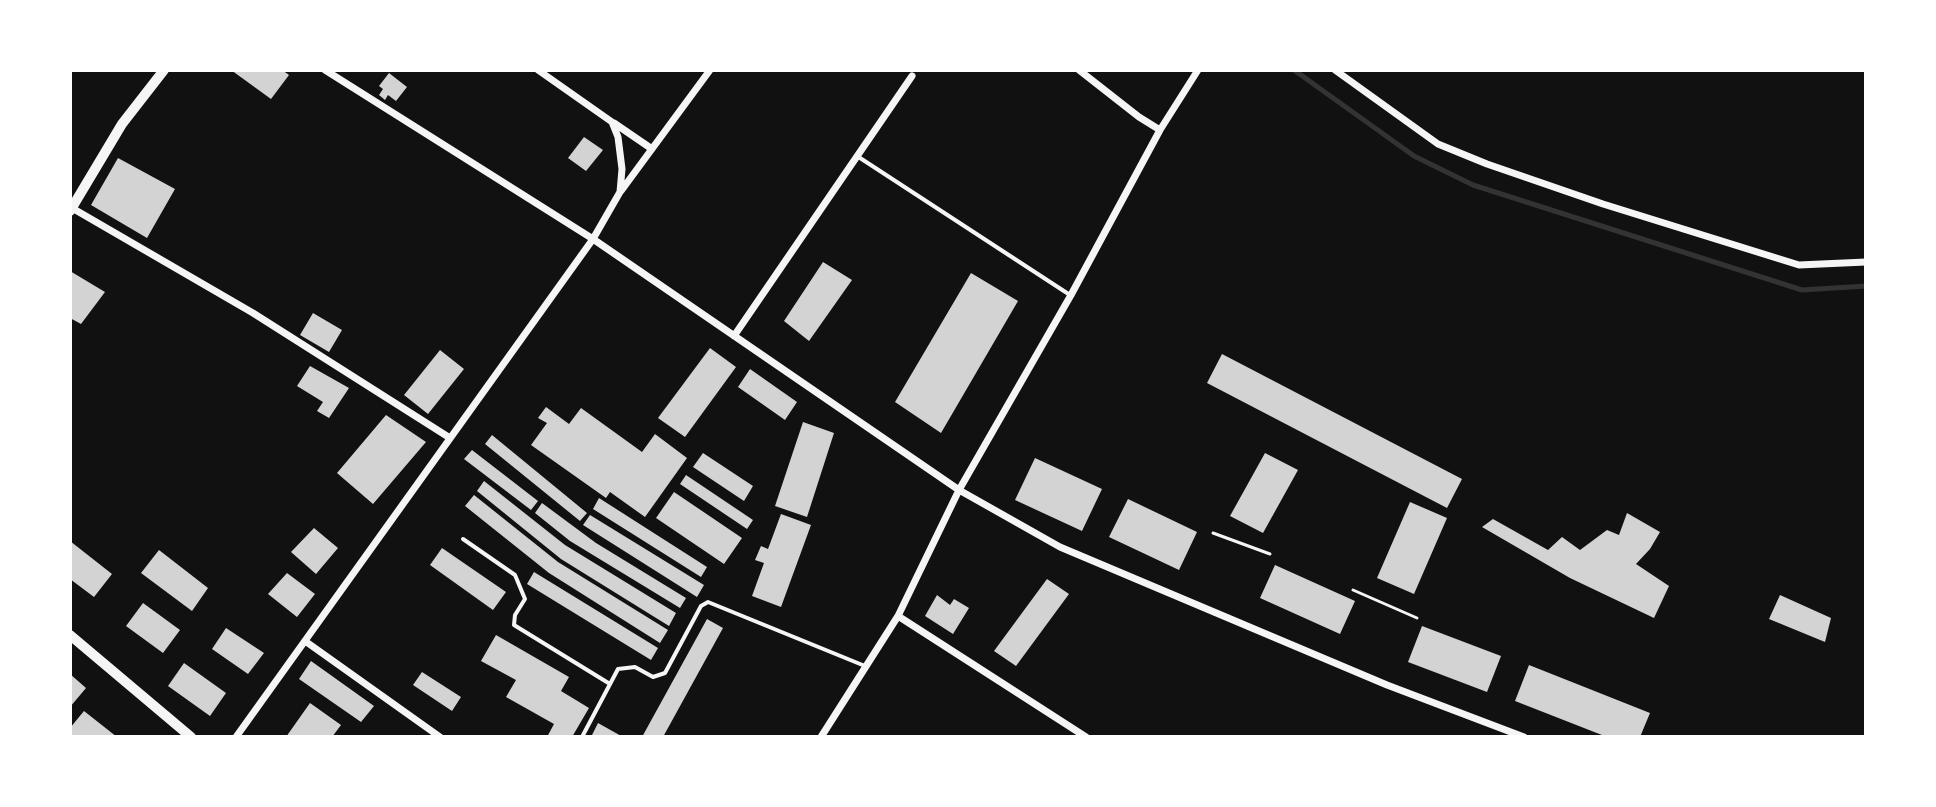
<!DOCTYPE html>
<html>
<head>
<meta charset="utf-8">
<style>
  body { margin:0 }
  #map { position:relative; width:1936px; height:807px; overflow:hidden; background:#111; font-family:"PT Sans",sans-serif }
  canvas { display:block }
  .frame { position:absolute; inset:0; border:72px solid #fff; pointer-events:none }
</style>
</head>
<body>
<div id="map">
<canvas width="1936" height="807"></canvas>
<div class="frame"></div>
</div>
<script>
const context = document.querySelector('canvas').getContext('2d');
context.lineJoin = 'round';
const poly = rows => new Path2D(rows.map(r => 'M' + r).join(''));
function strokePath(path, color, width, dash) { context.strokeStyle = color; context.lineWidth = width; context.lineCap = dash ? 'butt' : 'round'; context.setLineDash(dash || []); context.stroke(path); }
function paint(path, color) { context.fillStyle = color; context.fill(path, 'evenodd'); }
strokePath(poly([
  [1294,70,1414,156,1473,185,1802,290,1866,286]
]), '#333', 5);
paint(poly([
  [231,70,282,70,289,75,271,99],
  [389,73,407,87,396,101,388,95,385,100,379,95,383,89,379,86],
  [584,137,603,150,586,171,568,158],
  [118,158,175,189,147,238,91,205],
  [823,262,852,280,809,341,784,321],
  [70,271,105,292,81,324,70,318],
  [971,273,1018,301,941,433,895,402],
  [313,313,342,330,329,352,300,335],
  [710,348,736,367,685,437,658,418],
  [440,350,464,369,428,414,404,395],
  [1222,354,1462,479,1447,508,1207,383],
  [310,366,349,388,329,418,317,411,323,402,297,386],
  [750,369,797,402,785,420,738,387],
  [546,407,569,424,581,408,642,452,655,434,687,458,645,517,610,492,606,498,531,445,547,423,538,418],
  [386,415,426,442,373,504,337,473],
  [803,422,834,433,807,517,775,506],
  [492,435,587,513,580,521,485,444],
  [472,450,538,501,531,510,464,459],
  [703,453,753,486,744,501,693,467],
  [1265,453,1298,470,1263,533,1230,516],
  [1035,458,1102,489,1082,531,1015,500],
  [686,475,753,520,747,529,680,484],
  [484,481,565,545,676,613,669,626,561,559,477,491],
  [674,492,742,538,724,564,656,518],
  [474,495,558,562,668,630,660,643,549,573,465,506],
  [599,498,707,567,701,577,593,509],
  [1128,499,1197,532,1179,570,1109,537],
  [1410,502,1447,518,1414,594,1377,578],
  [542,503,596,543,686,598,680,608,570,541,535,513],
  [1627,513,1660,532,1650,549,1636,564,1669,586,1654,618,1570,578,1482,527,1493,519,1548,550,1562,537,1580,550,1607,530,1619,535],
  [781,514,811,525,781,607,752,596,764,563,755,560,761,546,768,549],
  [590,515,704,585,697,597,583,525],
  [314,528,338,548,316,574,291,552],
  [70,541,112,574,94,597,70,579],
  [442,548,506,592,493,610,430,565],
  [159,550,208,588,192,611,141,573],
  [1275,565,1355,601,1340,634,1260,598],
  [534,572,658,648,651,660,527,584],
  [287,573,315,594,297,617,268,594],
  [1047,579,1069,594,1016,666,994,651],
  [937,595,950,605,954,599,969,608,953,634,925,616],
  [1780,595,1831,618,1825,642,1769,619],
  [143,603,180,630,163,653,126,626],
  [707,619,723,628,663,737,642,737],
  [1422,626,1501,656,1487,692,1408,662],
  [226,628,264,653,248,674,212,649],
  [496,635,569,677,561,691,589,708,572,737,547,737,554,724,506,697,516,680,481,661],
  [311,661,374,706,361,722,299,679],
  [184,663,226,693,210,716,168,686],
  [1529,665,1650,713,1640,737,1607,737,1515,701],
  [422,672,461,697,452,711,413,685],
  [70,674,86,688,70,707],
  [310,703,341,725,332,737,286,737],
  [84,711,117,737,70,737,70,728],
  [598,723,623,737,591,737]
]), '#d3d3d3');
strokePath(poly([
  [1213,533,1270,554],
  [1353,590,1417,618]
]), '#f5f5f5', 3);
strokePath(poly([
  [857,156,1070,295],
  [463,539,515,575,525,599,515,615,514,625,610,684],
  [582,737,618,669,635,667,653,677,665,673,701,606,708,602,865,666]
]), '#f5f5f5', 4);
strokePath(poly([
  [325,70,593,239,959,490,1060,547,1387,685,1524,737],
  [1079,70,1139,117,1160,130],
  [1335,70,1438,144,1487,164,1603,204,1799,265,1866,262],
  [614,123,652,149],
  [621,191,710,70],
  [72,208,253,313,450,438],
  [734,336,912,76],
  [898,616,1086,737],
  [305,641,440,737],
  [236,737,593,239,620,192,622,169,618,137,612,122,538,70],
  [821,737,898,616,959,490,1071,295,1160,130,1198,70]
]), '#f5f5f5', 7);
strokePath(poly([
  [70,211,122,124,164,70],
  [70,635,191,737]
]), '#f5f5f5', 10);
</script>
</body>
</html>
